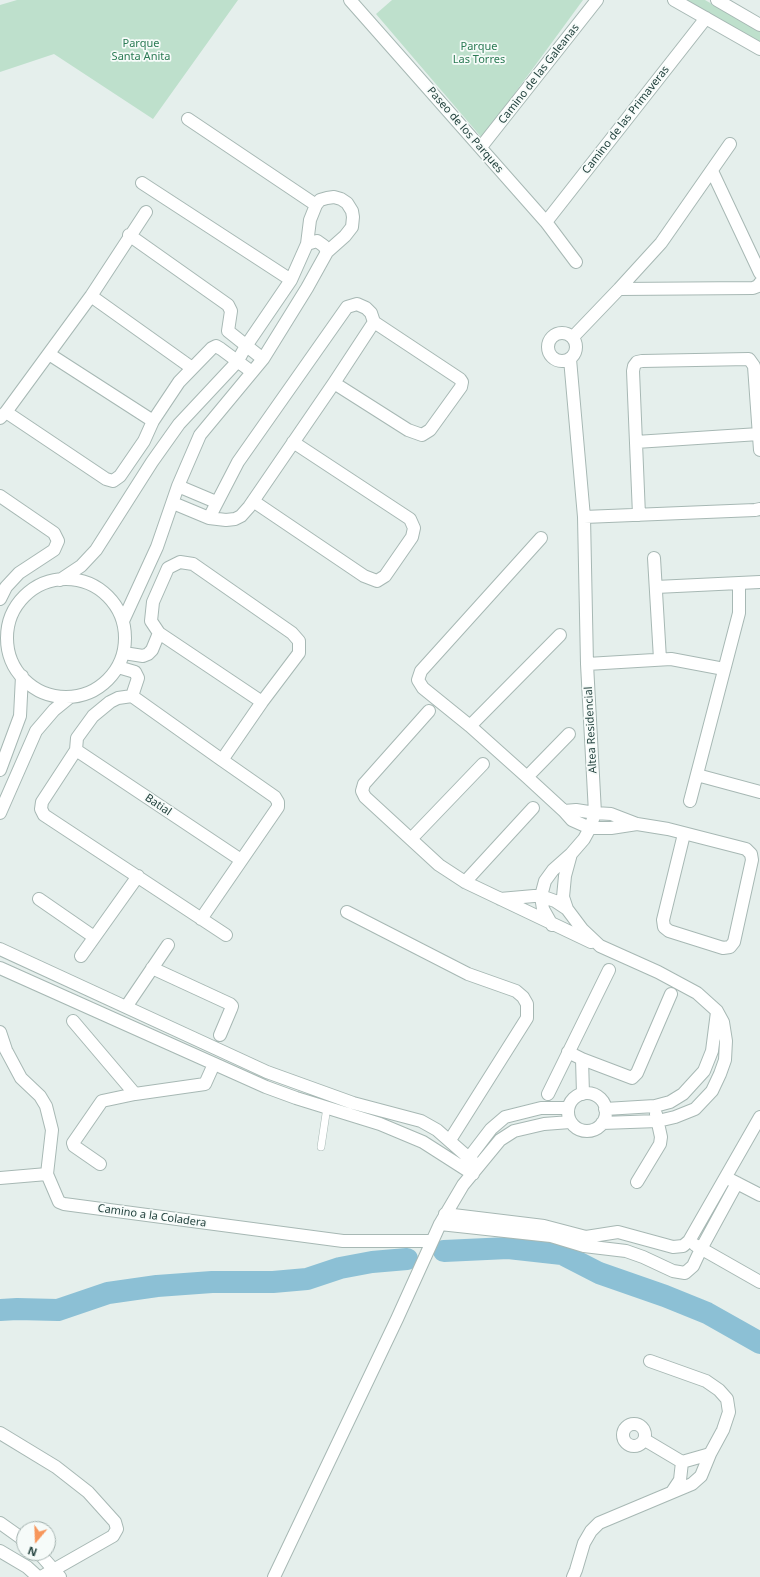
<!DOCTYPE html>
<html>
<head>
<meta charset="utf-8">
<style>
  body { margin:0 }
  #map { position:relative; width:760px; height:1577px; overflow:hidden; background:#e5efec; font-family:"Noto Sans",sans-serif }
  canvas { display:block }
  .north { position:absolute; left:16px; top:1521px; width:40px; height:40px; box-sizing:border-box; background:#f6fbf9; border:1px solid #a2b1ae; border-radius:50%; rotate:199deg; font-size:11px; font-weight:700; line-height:16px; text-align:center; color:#23423e }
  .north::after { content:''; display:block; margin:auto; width:14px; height:18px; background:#f7965b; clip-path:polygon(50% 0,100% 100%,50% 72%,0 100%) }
</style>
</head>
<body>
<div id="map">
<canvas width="760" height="1577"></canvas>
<div class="north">N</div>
</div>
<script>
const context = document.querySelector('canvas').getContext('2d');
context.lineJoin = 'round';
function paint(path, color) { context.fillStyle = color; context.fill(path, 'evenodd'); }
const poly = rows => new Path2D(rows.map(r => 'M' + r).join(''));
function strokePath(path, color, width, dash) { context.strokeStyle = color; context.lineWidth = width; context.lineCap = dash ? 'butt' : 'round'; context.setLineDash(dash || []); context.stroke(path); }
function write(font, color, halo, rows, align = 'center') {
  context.font = font + ' "Noto Sans",sans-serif'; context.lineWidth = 3.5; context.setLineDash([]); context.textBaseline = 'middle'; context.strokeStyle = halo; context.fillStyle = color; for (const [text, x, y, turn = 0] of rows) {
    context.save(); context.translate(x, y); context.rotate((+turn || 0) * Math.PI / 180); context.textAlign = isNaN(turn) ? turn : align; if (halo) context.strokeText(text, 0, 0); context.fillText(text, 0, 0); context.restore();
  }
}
paint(poly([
  [17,0,238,0,153,119,54,54,0,72,0,5],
  [392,0,583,0,482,138,376,14],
  [682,0,705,0,760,32,760,44]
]), '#bee0cc');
strokePath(poly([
  [444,1251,508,1248,562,1254,599,1273,665,1296,707,1313,760,1343],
  [0,1310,17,1309,58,1310,108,1293,157,1286,212,1282,273,1282,307,1279,340,1268,372,1262,407,1259]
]), '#8cc0d5', 22);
const lane = poly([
  [321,1147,327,1107]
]);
const street = poly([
  [350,0,546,222,576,262],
  [674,0,760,49],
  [717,0,760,25],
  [188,119,316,205],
  [481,147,597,0],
  [712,171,760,273],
  [142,183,291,280],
  [546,222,706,18],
  [129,235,228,305,231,311,228,331,263,359],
  [307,244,317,241,324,246,327,252],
  [619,289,753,288,758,286,760,283],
  [91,296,192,368],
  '548 347a14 14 0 1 1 28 0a14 14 0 1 1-28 0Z',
  [573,337,619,289,661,243,730,144],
  [49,354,153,421],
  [570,359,584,517,587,664,595,813,590,828,584,839,571,854,565,876,563,897,567,909,582,929,600,946,658,972,697,993,717,1011,723,1022,726,1041,725,1060,720,1074,712,1091,695,1109,675,1117,658,1121,602,1123],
  [334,383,408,430,422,435,430,430,461,387,462,382,460,379,374,322],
  [6,412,106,479,113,481,120,476,144,441,153,421,179,382,212,348,216,346,221,349,252,372],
  [0,418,6,412,91,296,146,212],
  [636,442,759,434],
  [178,486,216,502],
  [0,496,54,533,58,541,54,550,19,573,6,587,0,599],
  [253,501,364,576,377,581,385,576,412,537,414,528,410,519,293,442],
  [173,503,209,518,226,520,235,519,241,516,249,507,334,383,374,322,371,313,366,308,357,304,347,307,238,462,209,518],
  [639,515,633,371,634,366,637,362,642,361,749,359,754,366,760,450],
  [584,517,755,510,760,509],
  [541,538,421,671,418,680,423,688,470,726,527,777,564,811,572,820,590,828,611,828,637,824],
  [654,558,660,659],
  '7 638a59 59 0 1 1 118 0a59 59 0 1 1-118 0Z',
  [60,580,81,566,96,550,152,462,179,424,237,362,246,346,291,280,307,244,310,220,316,205,320,200,327,198,334,197,341,199,347,203,352,211,353,217,352,227,345,236,327,252,307,288,263,359,200,435,178,486,157,547,123,621],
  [656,587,760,582],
  [124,653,143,656,148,654,152,650,159,633],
  [587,664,671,659,724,669],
  [118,667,135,672,138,678,132,696],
  [429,711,364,784,362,791,365,797,439,865,465,882,591,942],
  [470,726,560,635],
  [76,750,241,860],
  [0,770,20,716,22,676],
  [697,775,760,792],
  [527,777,569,734],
  [690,801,739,613,739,584],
  [564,811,576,810,595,813,611,814,637,824,668,829,746,849,751,854,752,860,734,942,730,947,723,948,669,931,664,927,663,920,684,834],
  [0,813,36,731,54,710,70,697],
  [411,839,483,764],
  [465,882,533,808],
  [39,899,94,937],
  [500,899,534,896,541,896,555,901,567,909],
  [347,912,468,974,516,991,523,997,527,1004,527,1018,450,1140],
  [201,919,278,807,278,802,275,797,222,760],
  [552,925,543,909,541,896,545,881,553,870,571,854],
  [226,935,44,815,41,809,42,802,76,750,77,738,93,716,110,702,118,698,132,696,222,760,262,702,299,653,299,641,292,633,193,564,180,562,168,568,153,602,151,621,159,633,262,702],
  [0,949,267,1072,353,1103,421,1121,437,1130,478,1166],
  [81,956,138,876],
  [0,968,266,1087,296,1098,380,1124,423,1142,473,1174],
  [152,968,230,1004,232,1006,231,1009,220,1035],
  [126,1007,168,945],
  [73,1021,135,1094],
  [0,1032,6,1050,21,1078,40,1096,46,1106,52,1130,47,1174,59,1202,64,1204,343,1241,432,1241],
  [568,1052,582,1059,632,1078,637,1073,671,994],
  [582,1059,583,1094],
  '568 1112a19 19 0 1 1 38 0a19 19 0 1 1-38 0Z',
  [548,1094,609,970],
  [605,1109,655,1106,670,1102,683,1094,704,1071,712,1051,717,1012],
  [465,1163,491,1129,505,1117,541,1108,568,1108],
  [100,1164,74,1146,73,1143,102,1101,135,1094,205,1084,214,1064],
  [0,1178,47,1174],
  [731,1180,760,1195],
  [637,1182,660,1144,661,1137,656,1114],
  [445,1214,544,1226,586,1237,618,1232,673,1247,683,1246,689,1241,760,1117],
  [440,1224,551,1236,584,1246,626,1251,643,1257,673,1271,685,1273,693,1266,701,1249,737,1183],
  [695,1245,760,1282],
  '623 1435a11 11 0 1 1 22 0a11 11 0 1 1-22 0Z',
  [0,1433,56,1467,88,1492,115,1522,117,1529,113,1536,41,1577],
  [645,1440,682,1462],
  [672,1492,680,1480,682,1462,710,1454],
  [0,1523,24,1540],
  [0,1551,27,1567,38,1577],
  [39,1553,60,1577],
  [274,1577,397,1319,440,1224,463,1185,500,1140,514,1131,544,1124,570,1122],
  [573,1577,576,1570,584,1543,591,1531,599,1523,692,1484,701,1476,710,1454,723,1430,729,1412,727,1399,719,1390,706,1381,650,1361]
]);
strokePath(lane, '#a7b8b4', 8);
strokePath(street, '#a7b8b4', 14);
strokePath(lane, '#fff', 7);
strokePath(street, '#fff', 12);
write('11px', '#2b7b54', '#f6fbf9', [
  ["Parque",141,44],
  ["Santa Anita",141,57],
  ["Parque",479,47],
  ["Las Torres",479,60]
]);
write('11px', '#23423e', '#f6fbf9', [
  ["Camino de las Galeanas",539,74,-52],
  ["Camino de las Primaveras",626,120,-52],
  ["Paseo de los Parques",465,130,49],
  ["Altea Residencial",591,730,-93],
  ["Batial",158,805,34],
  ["Camino a la Coladera",152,1216,8]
]);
</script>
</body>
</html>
